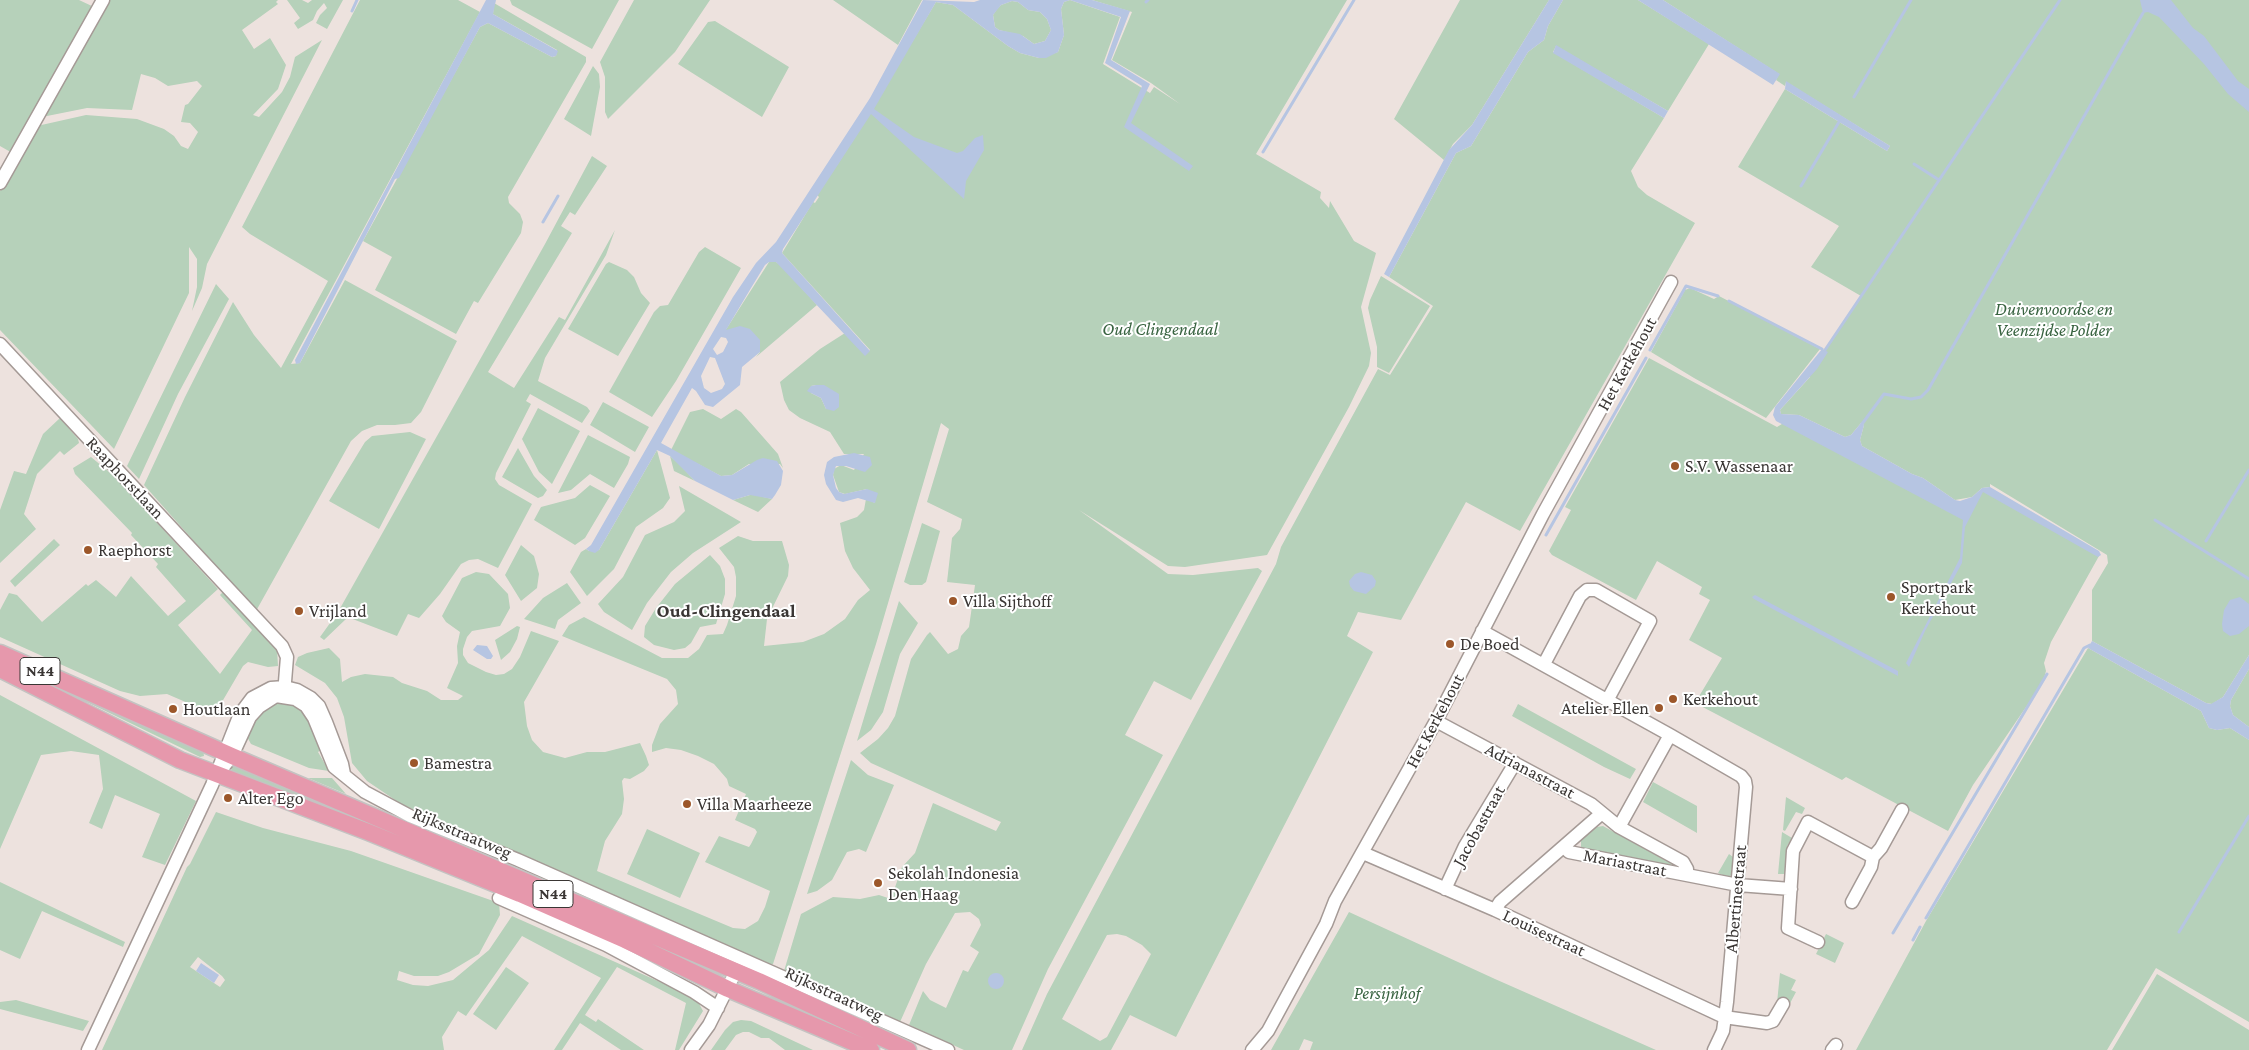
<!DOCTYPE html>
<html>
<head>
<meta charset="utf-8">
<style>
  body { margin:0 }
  canvas { display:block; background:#ede2de }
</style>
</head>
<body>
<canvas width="2249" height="1050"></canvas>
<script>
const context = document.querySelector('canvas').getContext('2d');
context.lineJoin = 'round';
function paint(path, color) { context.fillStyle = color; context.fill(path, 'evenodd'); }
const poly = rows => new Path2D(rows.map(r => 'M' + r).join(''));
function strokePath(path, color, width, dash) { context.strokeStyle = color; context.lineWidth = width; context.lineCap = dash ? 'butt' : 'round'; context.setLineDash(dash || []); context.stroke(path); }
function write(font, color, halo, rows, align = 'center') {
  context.font = font + ' "Crimson Pro",serif'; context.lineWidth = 4; context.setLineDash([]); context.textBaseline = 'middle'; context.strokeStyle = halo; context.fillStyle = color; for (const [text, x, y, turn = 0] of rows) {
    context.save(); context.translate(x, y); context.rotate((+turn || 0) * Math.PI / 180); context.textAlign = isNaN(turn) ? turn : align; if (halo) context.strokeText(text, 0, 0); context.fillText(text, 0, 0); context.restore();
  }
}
paint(poly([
  [0,0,79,0,94,7,14,154,0,146],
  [109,0,278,0,276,2,278,4,242,30,254,49,270,38,286,65,278,89,253,115,259,117,282,92,290,77,295,57,322,40,207,264,202,288,192,311,197,287,197,259,189,247,189,293,114,449,0,330,0,191,37,126,86,115,137,119,164,129,174,136,181,146,188,149,198,132,190,123,181,122,185,105,188,104,202,86,197,81,168,86,155,78,141,74,132,110,87,108,42,117],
  [287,0,302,0,308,3,312,0,343,0,327,29,316,23,320,15,327,8,324,3,317,11,313,20,298,29,294,23,300,18],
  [360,0,458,0,480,12,291,364,300,363,345,280,457,341,421,412,411,423,395,425,377,425,362,431,351,441,256,611,144,485,185,397,233,302,254,335,281,368,328,281,250,234,242,227],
  [510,0,619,0,592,49,512,5],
  [634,0,710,0,675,52,608,119,605,112,605,77,600,62],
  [833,0,922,0,898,45],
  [1070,0,1120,17,1103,64,1150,93,1154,87,1180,104,1151,83,1112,60,1132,12,1092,0,1347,0,1256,154,1321,192,1320,198,1329,208,1330,201,1354,241,1376,253,1361,307,1371,353,1369,366,1349,407,1267,555,1185,567,1168,566,1079,510,1168,574,1193,575,1258,568,1262,571,1191,700,1154,681,1125,735,1163,755,1048,969,1012,1050,964,1050,909,1025,923,991,930,1000,946,1008,963,970,968,972,979,952,970,946,981,925,979,919,970,912,955,913,926,964,900,1022,784,971,801,914,833,897,860,899,879,895,891,899,902,867,915,853,933,803,996,831,1001,822,871,763,860,753,878,739,888,728,895,716,911,659,927,635,930,632,948,654,958,649,961,636,969,627,975,585,947,582,952,538,960,529,962,519,927,502,949,429,941,423,876,644,773,964,769,965,401,804,367,781,352,763,344,717,337,698,325,683,295,665,298,657,307,653,329,648,340,659,342,682,351,677,365,674,393,677,402,683,427,691,441,700,458,700,463,696,447,688,458,663,457,646,460,632,446,622,442,616,462,578,476,572,489,574,508,594,510,608,500,626,472,631,467,637,463,649,463,655,468,663,486,672,496,675,504,674,512,669,520,657,531,631,559,641,524,702,527,726,532,740,543,752,565,758,587,752,605,752,640,743,646,756,649,765,644,771,630,779,624,778,622,781,624,799,622,814,605,841,597,871,733,928,745,929,758,921,765,907,770,891,705,862,719,836,749,847,751,844,757,832,755,829,735,820,746,794,729,786,727,779,714,764,698,756,681,750,666,748,652,752,652,745,660,724,678,704,676,690,667,679,562,636,569,625,584,617,662,658,688,658,699,649,707,635,723,634,727,625,736,596,736,577,734,567,719,548,738,536,753,541,782,541,789,565,788,576,767,619,764,646,803,642,824,634,845,619,858,600,870,590,853,568,845,551,840,523,857,517,864,510,866,499,875,503,867,489,845,494,839,492,833,475,834,469,841,465,854,470,864,454,844,454,830,432,800,418,789,410,784,400,780,382,820,349,845,333,865,355,870,350,782,253,813,202,815,203,819,197,817,195,850,145,936,2,953,5,1008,46,1020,53,1039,58,1058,52,1064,35,1061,9,1064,2],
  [816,385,824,385,826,409,821,398,811,393,811,386],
  [1460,0,1549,0,1472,125,1453,144,1444,160,1394,119],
  [1563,0,1638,0,1709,44,1668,111,1556,46,1553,52,1664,118,1631,171,1638,187,1647,195,1695,223,1520,531,1466,502,1401,620,1358,612,1347,636,1373,652,1176,1037,1130,1015,1111,1050,1022,1050,1047,994,1276,564,1281,547,1378,369,1390,375,1433,306,1389,277,1456,153,1471,146,1528,52,1544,40,1548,26],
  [1117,934,1126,936,1142,945,1151,954,1107,1037,1100,1041,1062,1019,1107,935],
  [1663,0,2249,0,2249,655,2223,697,2212,704,2206,703,2092,641,2092,590,2108,563,2107,555,1990,484,1990,487,1982,488,1972,497,1955,500,1923,478,1912,474,1862,446,1860,440,1864,425,1861,423,1851,435,1845,437,1799,415,1781,414,1780,410,1810,377,1808,375,1861,296,1811,267,1839,226,1738,167,1785,89,1887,151,1890,146,1786,82,1785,86,1776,80,1779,74],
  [1012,1,1018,2,1028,10,1040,12,1047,19,1051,30,1045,41,1034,44,1023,36,999,30,995,27,993,15,997,9,1001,5],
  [494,3,586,57,586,62,508,197,509,203,520,214,523,222,521,233,478,303,474,301,456,334,375,290,392,257,363,241,480,27,488,23,552,57,556,56,557,50,493,14],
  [715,21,789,67,762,117,678,64,708,22],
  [593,66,599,74,600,87,591,136,564,119],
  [592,156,607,166,575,215,570,212,561,226,572,233,488,372,514,388,559,317,565,320,615,230,606,255,545,358,538,381,587,407,590,411,582,423,530,394,526,401,531,404,496,473,495,479,499,485,532,504,498,568,478,559,469,560,461,564,440,594,419,618,408,614,397,636,350,618,346,619,324,640,320,637,338,612,545,244],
  [705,247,741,268,676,381,652,417,609,392,654,312,660,306,668,305,699,252],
  [609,262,627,270,634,277,641,293,650,303,618,356,568,329,606,264],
  [769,262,776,262,782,266,817,305,756,357,760,352,725,331],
  [1381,276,1430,306,1389,373,1377,367,1377,347,1368,308,1370,300],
  [216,284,229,299,178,394,139,479,127,466],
  [1690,288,1714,299,1719,296,1820,349,1766,418,1694,378,1651,352,1685,290],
  [1649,358,1777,427,1790,419,1960,510,1982,490,2099,556,2051,642,2044,663,2046,671,2043,682,1973,785,1948,831,1846,777,1842,780,1695,703,1722,658,1689,640,1710,600,1699,594,1702,587,1657,561,1636,600,1552,555,1549,551,1571,510,1565,507],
  [603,402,649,427,635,452,590,425],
  [538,408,580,431,552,484,539,472,522,439],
  [703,409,721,419,736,409,741,412,778,454,783,468,780,464,749,464,732,475,721,476,671,450,690,412],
  [60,418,78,439,79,443,64,455,60,451,37,474,24,514,36,529,0,563,0,510,14,471,26,474,43,434],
  [410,432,426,439,379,529,329,501,365,442,372,436],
  [588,435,630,457,628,464,614,488,590,474,571,490,558,493],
  [518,448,534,476,547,490,543,496,538,498,502,477],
  [657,450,670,498,663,508,636,527,614,569,587,596,570,572,581,552,586,549,589,551,599,550],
  [670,456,680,465,695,481,674,471],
  [91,457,114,476,218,589,178,625,220,674,252,630,220,595,224,591,277,649,278,666,268,667,248,662,243,666,219,707,211,713,167,694,140,696,120,691,0,637,0,610,9,593,17,595,42,622,86,584,88,586,96,580,116,597,131,576,168,616,186,601,156,567,158,564,131,535,132,533,75,474,73,468],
  [590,485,610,496,585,538,575,545,534,520,541,507,575,498],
  [679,486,741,522,693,553,671,572,647,603,632,630,604,612,598,604,623,577,645,535,674,522,685,511],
  [750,495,755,495,772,499,758,512,733,500],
  [922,523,940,531,926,582,922,585,910,585,904,582],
  [54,539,60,545,15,587,10,581],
  [521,545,534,556,539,574,537,588,521,601,505,575],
  [710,555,720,566,725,579,725,594,716,624,700,627,691,643,685,648,674,650,654,645,644,637,645,626,656,608,675,584],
  [567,583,581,603,558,620,555,629,524,619,543,598],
  [899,601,918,623,900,654,883,712,871,730,857,741],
  [517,626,520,627,517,639,510,652,501,660,495,640],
  [2088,648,2201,711,2209,728,2217,730,2230,728,2249,740,2249,1022,2156,968,2107,1050,1856,1050,1926,921],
  [2249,669,2249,727,2233,715,2230,706,2231,700],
  [40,678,203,750,204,756,200,757,89,703,49,687],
  [0,695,196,801,165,865,142,857,160,814,115,795,102,829,89,823,103,789,99,755,71,751,41,755,0,849],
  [293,701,310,717,322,749,318,752,329,771,309,768,251,744,246,735,252,719,268,703],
  [1518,704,1636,769,1630,779,1604,767,1512,716],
  [851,760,868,775,894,785,866,852,859,849,847,852,832,880,817,891,807,894],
  [232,764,413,842,231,773],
  [308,778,332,778,346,794],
  [1653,782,1697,806,1697,833,1643,802],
  [1786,797,1805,808,1802,814,1796,812,1785,831,1783,830],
  [216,812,263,828,351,851,499,903,500,915,479,954,449,972,438,976,414,976,399,971,397,980,413,985,428,986,453,980,489,950,512,916,696,998,703,1011,679,1050,675,1050,686,1003,617,967,585,1015,596,1022,598,1019,644,1050,621,1050,580,1023,562,1050,554,1050,601,978,522,936,466,1016,458,1011,442,1037,444,1050,102,1050,187,867,190,864],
  [198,957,222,976,225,980,220,987,190,967],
  [1603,826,1672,864,1668,870,1581,848,1581,840,1597,827],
  [647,829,700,853,680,898,627,874],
  [1782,832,1792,838,1787,846,1786,874,1778,874],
  [1729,854,1733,857,1731,875,1729,878,1718,873],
  [0,882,125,942,123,947,42,911,20,959,0,950],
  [1349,912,1495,979,1656,1050,1310,1050,1313,1042,1304,1039,1299,1050,1271,1050],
  [1826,934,1844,943,1835,963,1816,954],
  [506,967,529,983,496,1030,473,1014],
  [1780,973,1796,980,1791,990,1796,992,1788,1007,1777,1003],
  [2157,974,2249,1030,2249,1050,2112,1050],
  [16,1000,89,1021,83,1031,0,1009,0,1002],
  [741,1020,751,1021,813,1050,785,1050,769,1038,761,1038,749,1032,743,1032,736,1035,725,1050,711,1050,725,1030,733,1022]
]), '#b6d1ba');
paint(poly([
  [486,0,496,0,493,14,558,51,556,56,552,57,488,23,480,27,399,178,395,179,300,363,296,364,295,360],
  [923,0,974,2,980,0,1070,0,1064,2,1061,9,1064,35,1058,52,1046,58,1039,58,1020,53,1008,46,953,5,936,2,874,109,914,137,957,153,963,151,975,138,983,135,984,150,966,181,964,199,871,114,783,249,782,253,870,351,865,356,776,262,769,262,765,265,751,288,726,330,740,326,750,329,760,340,760,352,742,367,740,385,713,407,705,405,696,391,692,388,661,443,721,476,732,475,757,460,763,458,777,461,783,471,781,485,775,495,772,499,750,495,733,500,695,481,670,456,657,450,599,550,595,553,589,551,586,549,591,545,733,297,756,263,776,242,870,98],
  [1012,1,1018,2,1028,10,1040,12,1047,19,1051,30,1045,41,1034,44,1020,34,999,30,995,27,993,15,1001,5],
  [721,337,726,338,728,342,723,352,717,355,713,349],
  [710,357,715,358,725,384,722,389,711,393,704,388,701,376],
  [1070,0,1092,0,1130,11,1111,60,1150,84,1131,123,1193,166,1189,171,1124,127,1142,86,1105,63,1121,17],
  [1549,0,1563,0,1548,26,1544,40,1528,52,1471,146,1456,153,1389,277,1384,274,1449,150,1472,125],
  [1638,0,1663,0,1780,74,1773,85],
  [2140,0,2171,0,2193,28,2204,36,2238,81,2249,89,2249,112,2228,94,2204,64,2159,17,2148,12,2143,13],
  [1556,45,1668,111,1664,118,1553,53],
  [1786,81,1890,146,1887,151,1785,89],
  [1822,349,1828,352,1817,369,1780,410,1781,414,1799,415,1845,437,1851,435,1861,423,1864,425,1860,440,1862,446,1912,474,1923,478,1955,500,1960,501,1972,497,1982,488,1990,487,2099,551,2101,555,2098,557,1983,492,1965,527,1962,563,1925,631,1909,667,1906,663,1960,558,1963,520,1776,421,1773,415,1775,407],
  [816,385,824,385,839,394,839,407,834,411,826,409,821,398,807,391,811,386],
  [854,453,870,457,872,465,865,472,846,466,836,466,833,475,836,488,839,492,844,494,867,489,878,493,875,503,858,498,843,502,836,500,826,484,824,475,827,462,834,457],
  [1361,572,1372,575,1376,581,1375,586,1366,594,1354,591,1350,586,1349,581,1355,574],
  [1755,595,1898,671,1898,676,1754,599,1752,597],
  [2240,597,2249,604,2249,626,2239,634,2230,636,2223,631,2222,624,2224,610,2230,600],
  [2092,641,2206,703,2211,704,2223,697,2249,655,2249,669,2231,700,2230,706,2233,715,2249,727,2249,740,2230,728,2217,730,2209,728,2201,711,2088,648],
  [477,645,487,646,493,656,491,659,487,659,473,650],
  [201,963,219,975,214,983,196,971],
  '988 981a8 8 0 1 1 16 0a8 8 0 1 1-16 0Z'
]), '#b6c5e2');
strokePath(poly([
  [1146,2,1148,0],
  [352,11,357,0],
  [1854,97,1911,0],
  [1263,152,1354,0],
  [1914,164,1939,180],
  [1801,186,1839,122],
  [543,222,558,196],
  [1729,301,1822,349],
  [1650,350,1686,286,1718,296],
  [1825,350,2060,0],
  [1862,424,1884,394,1911,399,1921,397,1928,390,2143,13],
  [2155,520,2249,579],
  [1546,535,1646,358],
  [2206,541,2249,470],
  [1926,918,2084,648,2090,645],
  [2179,932,2249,816],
  [1893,933,2047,674],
  [1913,940,1920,927]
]), '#b6c5e2', 3);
const minor = poly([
  [0,183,103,0],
  [0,344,282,646,287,657,284,694],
  [1482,631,1670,735,1741,776,1745,781,1746,787,1727,1002,1723,1031,1714,1050],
  [1544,664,1580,596,1587,590,1596,590,1650,621,1608,699],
  [1436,721,1591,804,1619,827,1683,862,1687,869,1687,875],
  [217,775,232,756,250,717,259,707,276,696,295,699,306,706,314,718,334,767,365,792,410,816,518,860,948,1050],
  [1619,827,1670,735],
  [1564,847,1569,852,1738,885,1791,889],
  [1363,853,1495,910,1724,1017,1767,1023,1773,1021,1783,1004],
  [1445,889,1465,846,1515,763],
  [499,898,606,945,694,992,718,1008],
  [1852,902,1871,867,1873,857,1881,848,1902,810],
  [1495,910,1500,902,1602,813],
  [1818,942,1788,928,1793,851,1808,822,1873,857],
  [88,1050,212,785,240,714,252,698,271,688,285,687,297,690,311,698,319,706,326,722,342,764,344,774],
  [691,1050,709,1025,736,971],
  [1252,1050,1268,1031,1326,924,1335,901,1436,721,1543,514,1671,282],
  [1832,1050,1836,1045]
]);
const major = poly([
  [0,653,232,756,759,981,908,1050],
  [0,669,180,760,368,832,520,894,625,940,728,989,871,1050]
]);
strokePath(minor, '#a59a96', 15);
strokePath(major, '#c4c3c2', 19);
strokePath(minor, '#fff', 12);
strokePath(major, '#e698ac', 16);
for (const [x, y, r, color] of [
  [1675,466,5,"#9c572a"],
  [88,550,5,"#9c572a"],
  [1891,597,5,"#9c572a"],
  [953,601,5,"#9c572a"],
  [299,611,5,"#9c572a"],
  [1450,644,5,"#9c572a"],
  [1673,699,5,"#9c572a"],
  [1659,708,5,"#9c572a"],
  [173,709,5,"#9c572a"],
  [414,763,5,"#9c572a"],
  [228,798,5,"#9c572a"],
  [687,804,5,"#9c572a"],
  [878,883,5,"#9c572a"]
]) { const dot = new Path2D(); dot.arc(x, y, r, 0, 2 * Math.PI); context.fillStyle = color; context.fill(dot); strokePath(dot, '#fff', 2); }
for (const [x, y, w] of [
  [40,671,40],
  [553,894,40]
]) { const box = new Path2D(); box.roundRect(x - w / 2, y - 13.5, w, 27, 4); context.fillStyle = '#fff'; context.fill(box); strokePath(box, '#3a3634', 1); }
write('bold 16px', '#3a3634', null, [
  ["N44",40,671],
  ["N44",553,894]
]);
write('italic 18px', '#386340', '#fff', [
  ["Duivenvoordse en",2054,309],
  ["Veenzijdse Polder",2054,330],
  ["Oud Clingendaal",1160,329],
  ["Persijnhof",1387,993]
]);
write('18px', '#3a3634', '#fff', [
  ["Het Kerkehout",1627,364,-61],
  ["Raaphorstlaan",125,478,47],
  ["Het Kerkehout",1435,721,-62],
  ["Adrianastraat",1530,771,28],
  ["Jacobastraat",1479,826,-61],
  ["Rijksstraatweg",462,833,23],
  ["Mariastraat",1625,863,11],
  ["Albertinestraat",1736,899,-85],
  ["Louisestraat",1544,933,25],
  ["Rijksstraatweg",834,994,25]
]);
write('18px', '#3a3634', '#fff', [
  ["S.V. Wassenaar",1685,466],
  ["Raephorst",98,550],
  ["Sportpark",1901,587],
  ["Kerkehout",1901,608],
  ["Villa Sijthoff",963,601],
  ["Vrijland",309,611],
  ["De Boed",1460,644],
  ["Kerkehout",1683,699],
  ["Atelier Ellen",1649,708,"right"],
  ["Houtlaan",183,709],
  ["Bamestra",424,763],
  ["Alter Ego",238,798],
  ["Villa Maarheeze",697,804],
  ["Sekolah Indonesia",888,873],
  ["Den Haag",888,894]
], 'left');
write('bold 19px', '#3a3634', '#fff', [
  ["Oud-Clingendaal",726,611]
]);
</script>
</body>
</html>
